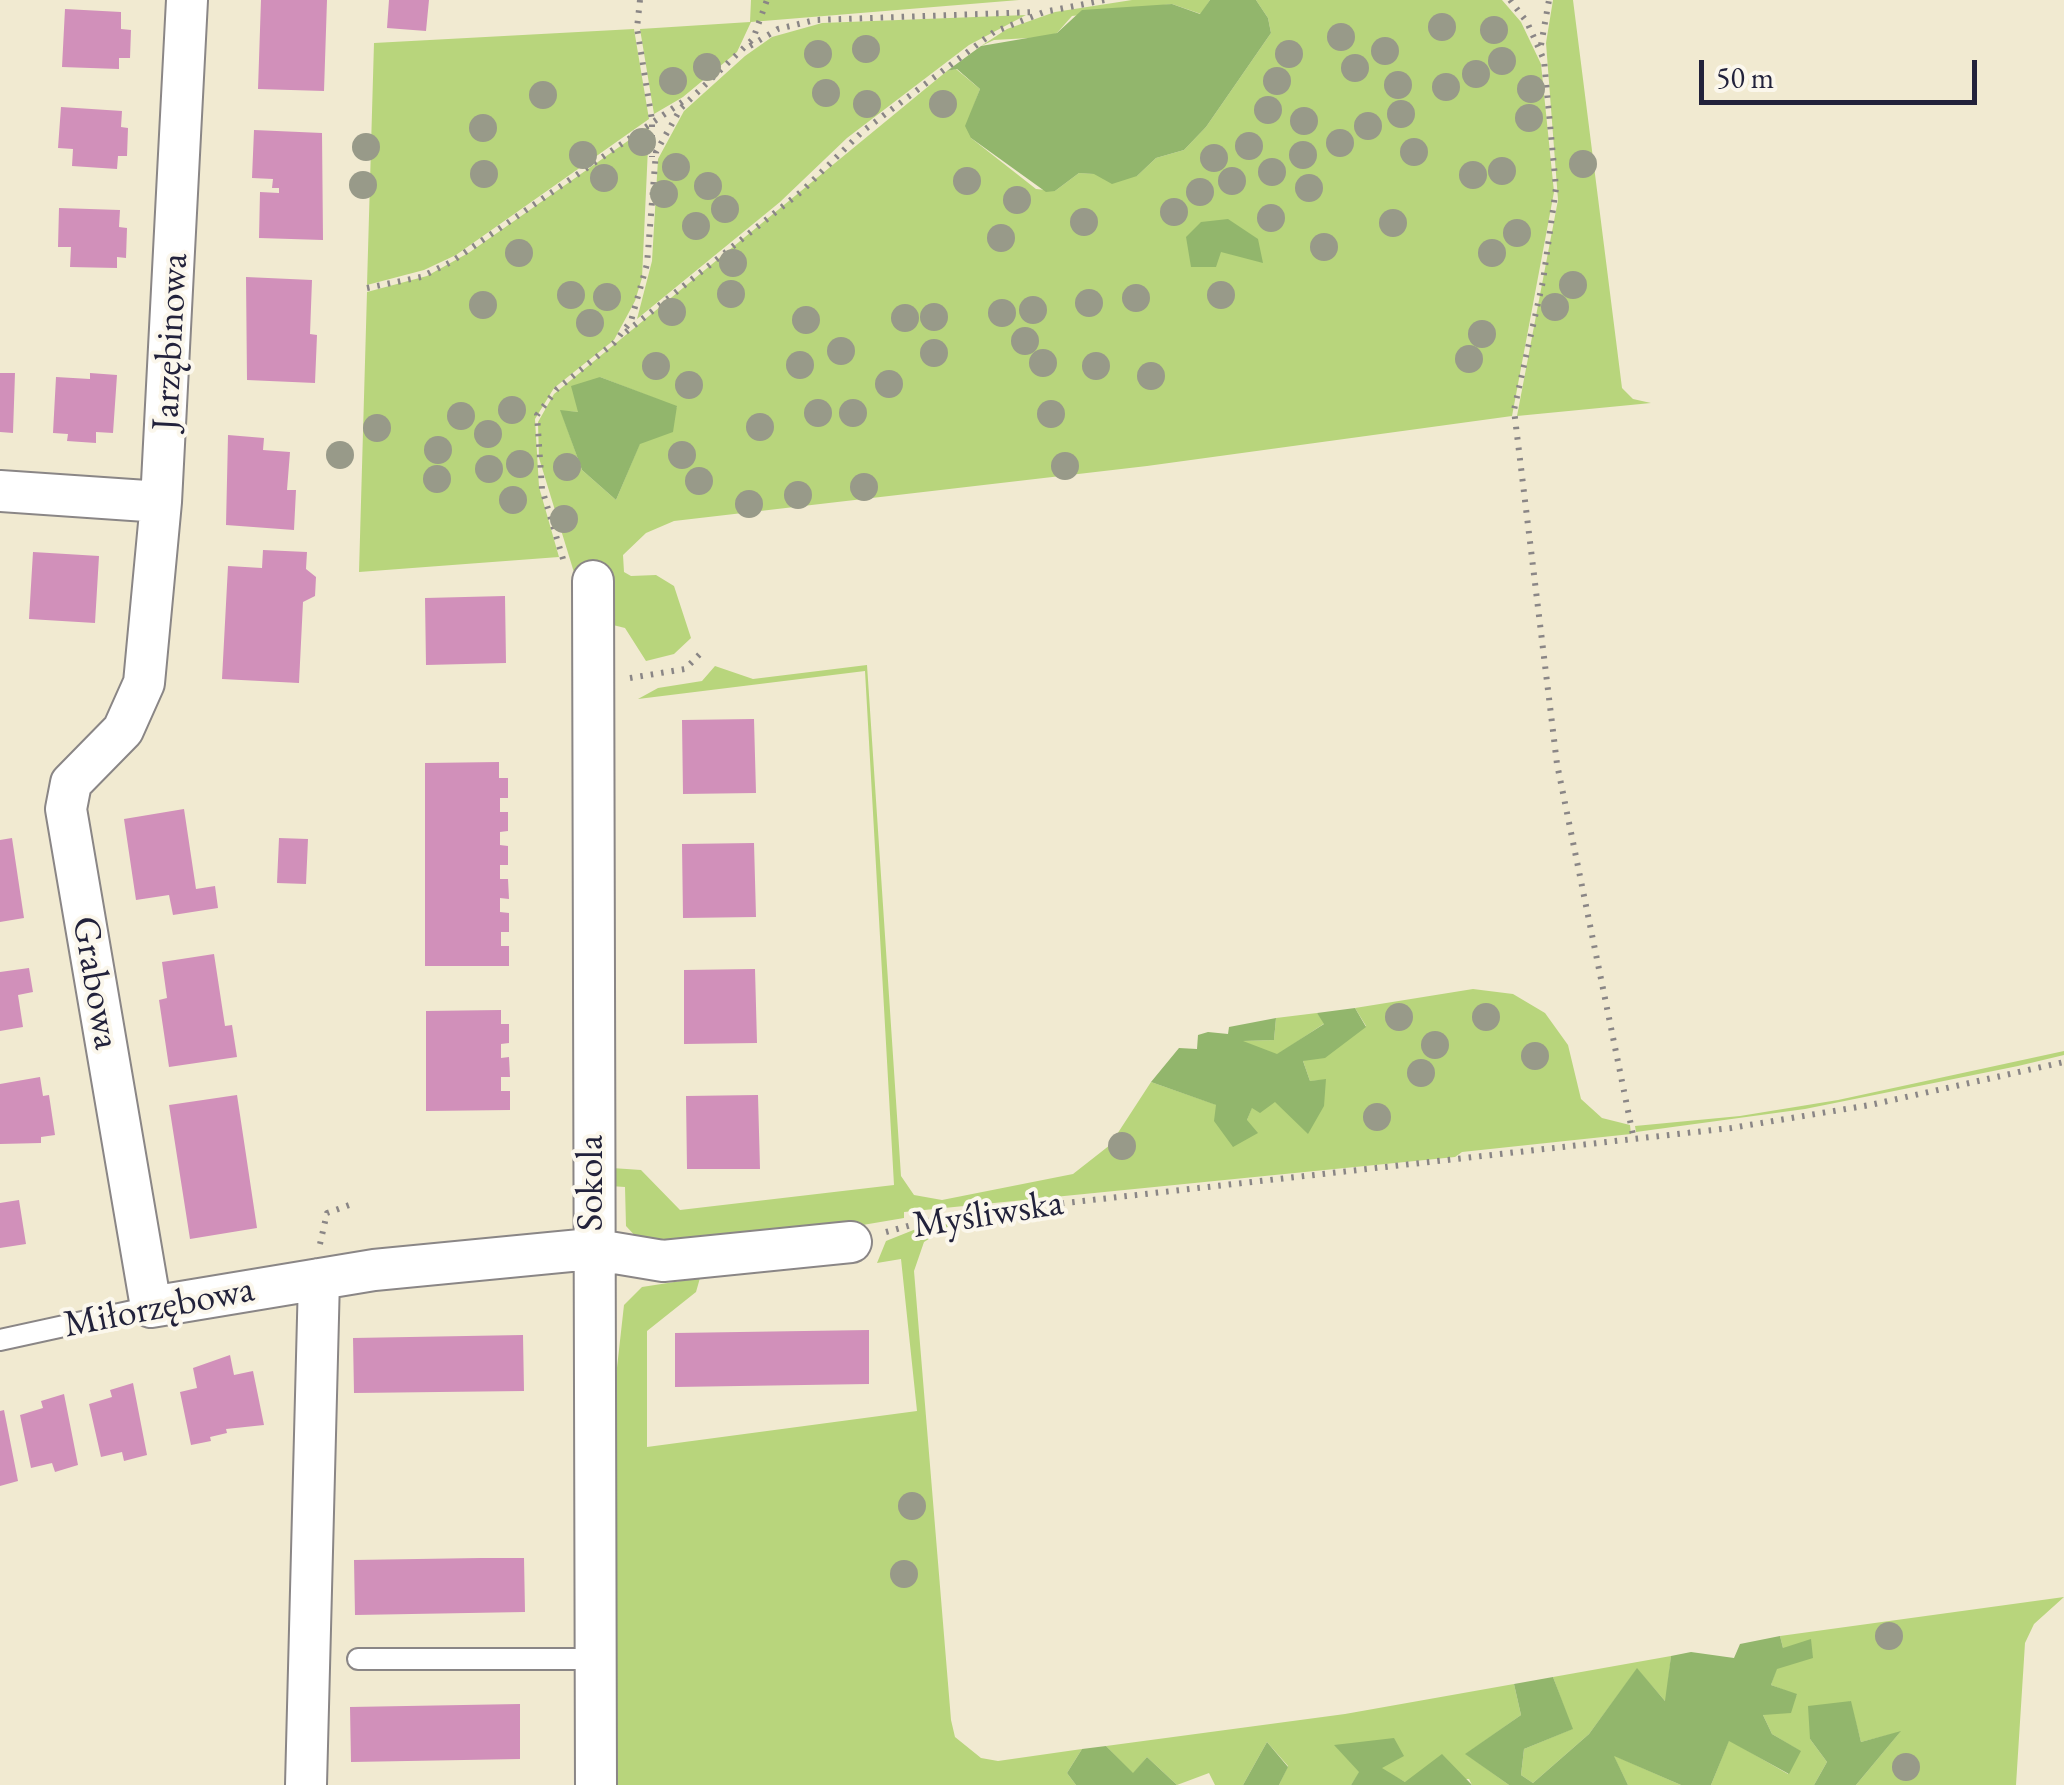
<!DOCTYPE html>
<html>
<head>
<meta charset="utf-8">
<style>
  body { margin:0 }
  #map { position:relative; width:2064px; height:1785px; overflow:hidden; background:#f1ead1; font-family:"EB Garamond",serif }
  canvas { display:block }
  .scale { position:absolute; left:1699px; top:60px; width:278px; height:45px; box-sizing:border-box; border:5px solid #22223b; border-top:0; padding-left:12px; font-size:30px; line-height:35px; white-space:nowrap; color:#22223b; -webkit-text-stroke:8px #fbf7ec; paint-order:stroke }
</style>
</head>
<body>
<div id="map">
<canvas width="2064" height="1785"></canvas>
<div class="scale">50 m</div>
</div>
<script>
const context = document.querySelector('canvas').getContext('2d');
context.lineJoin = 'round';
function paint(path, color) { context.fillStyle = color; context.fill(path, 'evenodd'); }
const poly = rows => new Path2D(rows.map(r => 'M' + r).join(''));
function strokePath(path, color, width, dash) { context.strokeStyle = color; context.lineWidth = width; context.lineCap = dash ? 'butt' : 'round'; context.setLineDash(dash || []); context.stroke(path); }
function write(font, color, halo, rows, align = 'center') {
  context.font = font + ' "EB Garamond",serif'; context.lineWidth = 8; context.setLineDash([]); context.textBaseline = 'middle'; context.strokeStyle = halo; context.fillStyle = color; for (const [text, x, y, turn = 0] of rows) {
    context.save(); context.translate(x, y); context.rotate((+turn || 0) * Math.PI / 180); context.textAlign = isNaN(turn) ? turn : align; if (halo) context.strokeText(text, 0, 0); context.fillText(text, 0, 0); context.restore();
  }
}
paint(poly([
  [751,0,1019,0,751,22,737,52,683,97,654,114,640,29,750,22],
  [1132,0,1210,0,1201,14,1172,4,1072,16,1057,33,1047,37,994,40,981,46,1007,29,1055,12],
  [1256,0,1502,0,1521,22,1541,64,1554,192,1512,416,1147,466,674,521,646,533,623,555,624,572,631,576,656,575,674,586,691,638,674,654,646,661,625,628,609,624,576,579,539,458,538,422,554,394,947,71,956,69,980,89,971,113,971,138,1036,189,1055,191,1079,173,1137,176,1156,158,1184,150,1206,127,1271,33,1268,18],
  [600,377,677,407,640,443,616,500,582,470,561,411,579,412],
  [1553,0,1573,0,1622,388,1633,399,1651,403,1517,416,1558,200,1546,43],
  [1026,15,969,45,847,138,780,202,637,319,652,261,658,159,684,111,745,56,772,37,822,23],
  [634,29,649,119,456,255,424,270,367,285,374,43],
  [649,126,642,278,635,301,614,340,554,388,535,419,539,487,559,557,359,572,367,292,427,276,470,252],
  [867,665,901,1176,914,1195,942,1200,1073,1174,1110,1145,1151,1082,1217,1105,1247,1120,1252,1107,1326,1080,1310,1081,1303,1061,1366,1026,1355,1008,1473,989,1513,994,1545,1013,1568,1045,1581,1099,1602,1118,1630,1125,1631,1134,1462,1152,1455,1157,904,1212,904,1218,839,1229,661,1244,638,1239,626,1226,625,1187,610,1186,612,1168,641,1170,680,1210,894,1185,865,671,638,699,658,688,702,681,715,666,753,679],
  [1317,1013,1325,1023,1277,1055,1240,1041,1274,1040,1276,1018],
  [2064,1051,2064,1055,2018,1066,1805,1109,1636,1132,1635,1126,1740,1116,1838,1100],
  [954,1223,924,1242,914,1271,951,1720,955,1737,981,1758,998,1761,1082,1749,1067,1773,1076,1785,608,1785,608,1448,624,1305,642,1287,700,1278,696,1292,647,1331,647,1447,917,1411,901,1259,877,1263,886,1241,921,1227],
  [2064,1597,2034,1624,2025,1643,2016,1785,1856,1785,1900,1732,1861,1742,1850,1701,1810,1739,1827,1762,1814,1785,1711,1785,1729,1740,1788,1774,1800,1751,1772,1734,1763,1715,1797,1695,1771,1685,1783,1648,1780,1636],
  [1671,1656,1666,1702,1637,1669,1589,1734,1533,1783,1521,1775,1524,1749,1572,1729,1553,1677],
  [1514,1684,1521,1715,1466,1754,1509,1785,1472,1785,1469,1779,1405,1782,1335,1745,1360,1772,1351,1785,1279,1785,1288,1766,1267,1742,1243,1785,1215,1785,1209,1773,1177,1785,1147,1757,1133,1774,1106,1746,1345,1714],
  [1613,1755,1681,1785,1628,1785]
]), '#b8d57c');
paint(poly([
  [1210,0,1256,0,1268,18,1271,33,1206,127,1184,150,1156,158,1137,176,1112,184,1094,174,1079,173,1055,191,1046,192,971,138,965,126,980,89,957,69,947,71,981,46,1057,33,1082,10,1172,4,1200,14],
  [1228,219,1258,239,1263,263,1221,252,1216,267,1191,267,1186,237,1201,222],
  [600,377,677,406,673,432,640,444,616,500,582,470,560,410,578,412,571,386],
  [1355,1008,1366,1027,1325,1058,1303,1061,1310,1081,1326,1079,1324,1106,1308,1134,1275,1102,1260,1113,1252,1108,1247,1120,1258,1133,1233,1147,1214,1121,1216,1105,1151,1082,1179,1048,1197,1049,1198,1035,1208,1032,1228,1034,1229,1027,1276,1018,1274,1040,1243,1041,1277,1054,1324,1024,1317,1013],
  [1780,1636,1783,1648,1811,1639,1813,1658,1777,1669,1771,1685,1797,1694,1791,1713,1763,1715,1772,1734,1801,1751,1789,1774,1729,1741,1711,1785,1681,1785,1614,1756,1628,1785,1509,1785,1465,1754,1521,1715,1514,1684,1553,1677,1573,1729,1524,1749,1521,1775,1533,1783,1589,1734,1637,1668,1665,1701,1671,1656,1691,1652,1734,1658,1740,1644],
  [1851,1701,1861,1742,1901,1731,1856,1785,1814,1785,1827,1762,1810,1739,1808,1706],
  [1394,1738,1404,1756,1382,1768,1405,1782,1442,1754,1472,1785,1351,1785,1359,1772,1334,1745],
  [1267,1742,1288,1767,1279,1785,1243,1785],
  [1106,1746,1133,1773,1147,1757,1177,1785,1076,1785,1067,1773,1082,1749]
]), '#92b66c');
paint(poly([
  [261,0,327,0,324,91,258,89],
  [389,0,429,0,426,31,387,28],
  [65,9,121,12,121,29,131,30,130,58,119,58,119,69,62,67],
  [61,107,122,111,121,127,128,128,127,156,118,156,117,169,72,166,73,149,58,148],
  [254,130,322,133,323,240,259,238,260,192,279,193,279,188,272,188,273,179,252,178],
  [59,208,120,210,119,227,127,228,126,258,117,257,117,268,70,267,71,247,58,247],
  [246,277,312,280,310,334,317,335,315,383,247,380],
  [0,373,15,373,13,433,0,432],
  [90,373,117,375,113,433,96,432,96,443,67,441,68,434,53,433,56,377,90,379],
  [228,435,264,438,263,450,290,452,287,490,296,490,294,530,226,525],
  [263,550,307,552,306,569,316,577,315,596,303,602,299,683,222,679,228,566,262,568],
  [33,552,99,556,95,623,29,619],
  [505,596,506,663,426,665,425,598],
  [754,719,756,793,683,794,682,720],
  [499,762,499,778,508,778,508,798,500,798,500,812,508,812,508,831,500,832,500,845,508,846,508,865,500,865,500,879,508,879,509,899,500,898,500,912,509,913,509,932,501,932,501,946,509,946,509,966,425,966,425,763],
  [184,809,196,889,215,886,218,908,173,915,169,895,136,900,124,819],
  [12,838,24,918,0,922,0,840],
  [279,838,308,839,306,884,277,883],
  [754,843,756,917,683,918,682,844],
  [214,954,225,1026,232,1025,237,1057,169,1067,159,1000,167,998,162,962],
  [29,968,33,992,18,995,23,1027,0,1031,0,972],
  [755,969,757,1043,684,1044,684,970],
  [501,1010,501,1024,509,1024,509,1043,501,1044,501,1058,509,1057,510,1077,501,1077,501,1091,510,1091,510,1110,426,1111,426,1011],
  [40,1077,43,1096,49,1095,55,1135,41,1137,41,1143,0,1144,0,1084],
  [237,1095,257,1228,190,1239,169,1105],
  [758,1095,760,1169,687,1169,686,1096],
  [19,1200,26,1244,0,1248,0,1203],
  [869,1330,869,1384,675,1387,675,1333],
  [523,1335,524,1391,354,1393,353,1338],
  [230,1355,234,1375,253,1371,264,1425,226,1429,227,1433,210,1437,211,1441,191,1445,180,1392,197,1388,193,1368],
  [133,1383,147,1455,124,1461,122,1452,101,1457,89,1404,112,1397,110,1390],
  [64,1394,78,1465,55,1472,52,1463,31,1468,20,1415,43,1408,41,1401],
  [4,1410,18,1481,0,1486,0,1411],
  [481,1558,524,1558,525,1612,355,1615,354,1560],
  [520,1704,520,1759,351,1762,350,1707]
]), '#d190ba');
const service = poly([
  [0,1340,151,1307],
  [358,1659,595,1659]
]);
const minor = poly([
  [187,0,161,502,144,683,123,730,71,783,66,809,151,1307,374,1270,591,1249,663,1261,851,1242],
  [0,491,161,502],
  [593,581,596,1785],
  [306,1785,319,1279]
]);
strokePath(service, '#8a8686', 24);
strokePath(minor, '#8a8686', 44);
strokePath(poly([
  [640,0,637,28,652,120,652,157],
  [1510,0,1527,22,1544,60,1556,188,1543,281,1514,410,1557,764,1634,1140],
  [1541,45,1549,0],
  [750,46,778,29,815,20,1036,12],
  [367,288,421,277,451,262,685,100],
  [626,332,802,191,863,131,994,32,1044,12,1105,0],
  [563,559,542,489,537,415,557,389,614,343,631,321,647,264,656,152,681,108,753,39,767,0],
  [630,678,685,669,701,653],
  [886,1232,941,1217,1731,1128,1870,1105,2064,1062],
  [320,1244,327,1213,355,1203]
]), '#8a8686', 6, [2.5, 8]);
strokePath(service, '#fff', 20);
strokePath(minor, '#fff', 40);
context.fillStyle = '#989a89';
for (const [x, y] of [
  [1442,27],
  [1494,30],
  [1341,37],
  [866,49],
  [1385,51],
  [818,54],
  [1289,54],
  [1502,61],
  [707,67],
  [1355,68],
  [1476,74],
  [673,81],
  [1277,81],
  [1398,85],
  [1446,87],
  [1531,89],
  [826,93],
  [543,95],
  [867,104],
  [943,104],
  [1268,110],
  [1401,114],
  [1529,118],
  [1304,121],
  [1368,126],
  [483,128],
  [642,142],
  [1340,143],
  [1249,146],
  [366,147],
  [1414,152],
  [583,155],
  [1303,155],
  [1214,158],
  [1583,164],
  [676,167],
  [1502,171],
  [1272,172],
  [484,174],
  [1473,175],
  [604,178],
  [967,181],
  [1232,181],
  [363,185],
  [708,186],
  [1309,188],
  [1200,192],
  [664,194],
  [1017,200],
  [725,209],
  [1174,212],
  [1271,218],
  [1084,222],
  [1393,223],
  [696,226],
  [1517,233],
  [1001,238],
  [1324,247],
  [519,253],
  [1492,253],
  [733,263],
  [1573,285],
  [731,294],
  [571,295],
  [1221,295],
  [607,297],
  [1136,298],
  [1089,303],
  [483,305],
  [1555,307],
  [1033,310],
  [672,312],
  [1002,313],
  [934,317],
  [905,318],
  [806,320],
  [590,323],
  [1482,334],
  [1025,341],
  [841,351],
  [934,353],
  [1469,359],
  [1043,363],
  [800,365],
  [656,366],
  [1096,366],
  [1151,376],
  [889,384],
  [689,385],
  [512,410],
  [818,413],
  [853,413],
  [1051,414],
  [461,416],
  [760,427],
  [377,428],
  [488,434],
  [438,450],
  [340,455],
  [682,455],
  [520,464],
  [1065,466],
  [567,467],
  [489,469],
  [437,479],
  [699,481],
  [864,487],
  [798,495],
  [513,500],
  [749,504],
  [564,519],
  [1399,1017],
  [1486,1017],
  [1435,1045],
  [1535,1056],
  [1421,1073],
  [1377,1117],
  [1122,1146],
  [912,1506],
  [904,1574],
  [1889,1636],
  [1906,1767]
]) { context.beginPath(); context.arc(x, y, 14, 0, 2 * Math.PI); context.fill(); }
write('38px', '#22223b', '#fbf7ec', [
  ["Jarzębinowa",171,342,-87],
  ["Grabowa",95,983,80],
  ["Sokola",592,1183,-90],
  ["Myśliwska",988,1215,-9],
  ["Miłorzębowa",159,1308,-11]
]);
</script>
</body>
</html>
